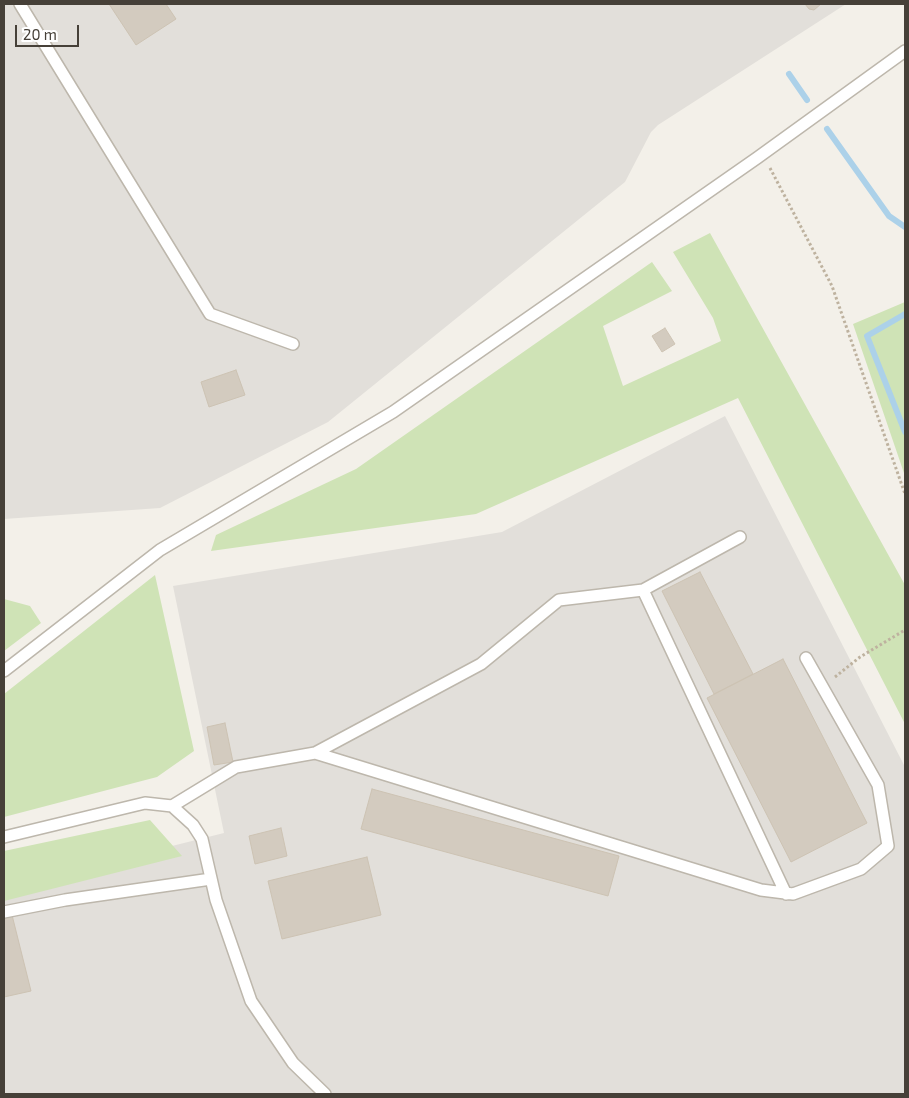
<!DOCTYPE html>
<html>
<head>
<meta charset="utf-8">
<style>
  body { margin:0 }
  #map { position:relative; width:909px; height:1098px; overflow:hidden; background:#f3f0e9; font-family:"Exo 2",sans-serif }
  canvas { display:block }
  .frame { position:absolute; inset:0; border:5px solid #464038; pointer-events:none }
  .scale { position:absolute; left:15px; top:25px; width:64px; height:22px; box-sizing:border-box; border:2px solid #464038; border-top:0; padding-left:6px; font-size:15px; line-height:18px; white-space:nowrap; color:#464038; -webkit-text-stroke:4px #fff; paint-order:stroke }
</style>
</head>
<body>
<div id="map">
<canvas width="909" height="1098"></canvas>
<div class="frame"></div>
<div class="scale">20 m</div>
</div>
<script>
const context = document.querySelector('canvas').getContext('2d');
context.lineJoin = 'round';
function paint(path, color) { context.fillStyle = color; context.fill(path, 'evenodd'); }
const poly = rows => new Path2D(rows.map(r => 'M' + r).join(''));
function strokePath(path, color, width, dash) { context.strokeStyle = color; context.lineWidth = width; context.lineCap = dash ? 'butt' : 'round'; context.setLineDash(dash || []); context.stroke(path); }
paint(poly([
  [4,4,846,4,658,125,651,132,625,182,328,422,160,508,4,519],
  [725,416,905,767,905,1094,4,1094,4,888,224,833,173,586,502,532]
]), '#e2dfda');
paint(poly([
  [710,233,905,585,905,724,738,398,476,514,211,551,216,535,356,469,652,262,672,291,603,326,623,386,721,341,713,318,673,252],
  [905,302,905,476,853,324],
  [155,575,194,751,157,777,4,817,4,694],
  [4,599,30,606,41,623,4,651],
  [150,820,182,856,4,901,4,851]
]), '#cfe3b6');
strokePath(poly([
  [789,74,807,100],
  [827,129,889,216,905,227],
  [905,314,867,336,905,432]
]), '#acd1e9', 6);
const building = poly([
  [109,4,166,4,176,19,136,45,109,4],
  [805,4,821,4,814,10,809,9,805,4],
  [665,328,675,344,662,352,652,336,665,328],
  [236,370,245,395,209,407,201,382,236,370],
  [700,572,753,674,714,694,662,591,700,572],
  [783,659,867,823,791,862,707,698,783,659],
  [225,723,233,762,214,765,207,727,225,723],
  [372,789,619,856,608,896,361,829,372,789],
  [281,828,287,856,255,864,249,836,281,828],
  [367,857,381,915,282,939,268,881,367,857],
  [12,915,31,991,4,997,4,917,12,915]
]);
paint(building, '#d3cbbf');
strokePath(building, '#cdc3b3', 1);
const service = poly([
  [20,4,210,314,293,344],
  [643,590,786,894],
  [4,671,160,550,393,412,757,158,905,51],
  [315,753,761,890,793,894,861,869,888,846,878,785,806,658],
  [172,806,236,767,315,753,481,664,559,600,643,590,740,537],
  [4,837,145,803,172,806,193,825,202,839,216,900,251,1001,293,1063,325,1094],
  [4,912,65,900,211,879]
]);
strokePath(service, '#bdb7ac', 14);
strokePath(poly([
  [770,168,832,286,905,494],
  [835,677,860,657,905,630]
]), '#beb29f', 3, [2.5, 2.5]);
strokePath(service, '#fff', 11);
</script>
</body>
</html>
